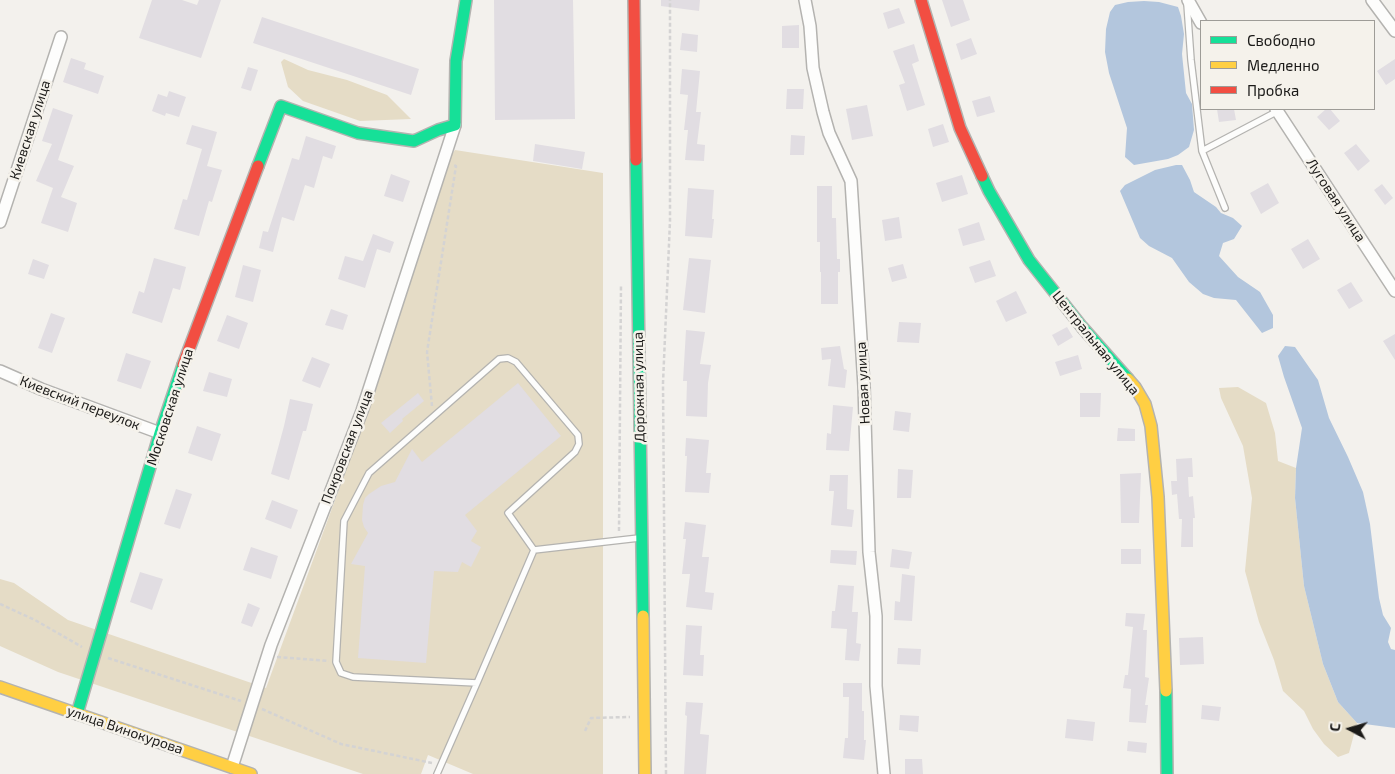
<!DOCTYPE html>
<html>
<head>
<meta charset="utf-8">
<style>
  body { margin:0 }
  #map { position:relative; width:1395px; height:774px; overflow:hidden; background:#f3f1ed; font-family:"Exo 2",sans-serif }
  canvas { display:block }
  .legend { position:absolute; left:1200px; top:20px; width:175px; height:90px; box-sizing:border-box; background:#f5f2eb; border:1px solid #9e9c97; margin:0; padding:6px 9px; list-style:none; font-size:15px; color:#1b1a18 }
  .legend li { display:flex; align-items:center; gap:10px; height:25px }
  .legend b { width:25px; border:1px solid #9e9c97 }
  .north { position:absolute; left:1325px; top:704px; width:50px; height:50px; -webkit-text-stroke:4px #f5f2eb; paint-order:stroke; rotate:276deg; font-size:14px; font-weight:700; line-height:20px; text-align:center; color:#1b1a18 }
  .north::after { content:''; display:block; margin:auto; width:18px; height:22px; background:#1b1a18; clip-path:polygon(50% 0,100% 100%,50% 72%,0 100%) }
</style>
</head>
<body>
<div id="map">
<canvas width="1395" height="774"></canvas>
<ul class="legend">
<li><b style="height:6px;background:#16e098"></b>Свободно</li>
<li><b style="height:6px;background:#ffcf43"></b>Медленно</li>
<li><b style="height:6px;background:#f24e42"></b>Пробка</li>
</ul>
<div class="north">С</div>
</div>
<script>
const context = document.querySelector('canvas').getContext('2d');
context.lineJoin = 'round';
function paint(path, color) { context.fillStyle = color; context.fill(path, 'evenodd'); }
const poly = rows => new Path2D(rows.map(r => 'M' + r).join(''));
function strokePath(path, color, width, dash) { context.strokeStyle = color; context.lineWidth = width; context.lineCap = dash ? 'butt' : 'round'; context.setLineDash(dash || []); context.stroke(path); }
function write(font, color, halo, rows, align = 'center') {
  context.font = font + ' "Exo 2",sans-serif'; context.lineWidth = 5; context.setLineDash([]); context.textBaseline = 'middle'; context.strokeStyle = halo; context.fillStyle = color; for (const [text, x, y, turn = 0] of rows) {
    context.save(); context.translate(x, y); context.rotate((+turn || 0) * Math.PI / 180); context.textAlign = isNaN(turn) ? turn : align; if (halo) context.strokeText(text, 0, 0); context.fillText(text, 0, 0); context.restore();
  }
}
paint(poly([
  [284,59,308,70,347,80,387,95,411,119,360,121,303,101,288,87,281,62],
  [455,150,603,173,603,774,473,774,428,755,421,774,363,774,58,672,0,646,0,579,14,583,68,620,266,688,367,413,450,157],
  [1238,387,1266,403,1275,433,1278,461,1296,468,1295,498,1304,586,1323,664,1338,702,1357,723,1349,753,1338,757,1324,744,1313,729,1304,711,1283,691,1274,660,1259,622,1245,571,1252,498,1243,446,1221,398,1219,388]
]), '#e5dcc6');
paint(poly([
  [1144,1,1159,2,1178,7,1181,16,1184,34,1182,54,1186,93,1192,104,1194,130,1189,147,1178,155,1168,159,1134,165,1125,157,1127,128,1109,73,1105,52,1106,29,1110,12,1115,5,1128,2],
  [1176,165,1182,165,1190,180,1194,192,1216,207,1221,213,1233,218,1242,226,1234,239,1223,243,1219,256,1238,277,1260,292,1273,315,1273,328,1262,333,1236,300,1214,298,1203,294,1189,282,1172,258,1149,246,1140,238,1120,191,1125,185,1155,170],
  [1285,346,1295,347,1318,380,1329,418,1348,457,1363,492,1370,524,1379,598,1383,615,1391,628,1388,642,1391,649,1395,650,1395,728,1357,723,1338,702,1323,664,1304,586,1295,498,1296,468,1302,428,1284,377,1278,356]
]), '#b3c6dd');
paint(poly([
  [152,0,182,0,197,5,199,0,221,0,201,58,139,38],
  [494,0,573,0,575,119,495,120],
  [661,0,700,0,699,11,661,6],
  [942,0,963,0,970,20,951,27],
  [899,8,905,23,888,29,883,13],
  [262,17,419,69,411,95,253,43],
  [799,25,799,48,782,48,782,26],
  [682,33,698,35,697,52,680,50],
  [971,38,977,54,961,60,956,44],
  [914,44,919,61,912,64,925,105,907,111,899,85,905,83,893,51],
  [71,58,86,63,84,69,104,76,98,94,63,82],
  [1395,59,1395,79,1386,85,1377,71],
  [248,67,258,70,251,91,241,88],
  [682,69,700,71,696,112,701,112,697,144,705,145,704,161,685,160,688,130,684,130,688,95,680,94],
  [787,89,804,89,803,109,786,109],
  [169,91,186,97,179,117,166,113,165,116,152,111,158,94,167,97],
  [990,96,995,112,977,117,972,101],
  [867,105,873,136,852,140,846,109],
  [53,108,73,115,58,160,74,166,61,197,77,203,68,232,41,223,53,188,36,181,52,144,42,141],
  [1217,109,1234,109,1236,120,1219,122],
  [1326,109,1330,109,1340,121,1329,130,1317,117],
  [943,124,949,142,933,147,928,129],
  [192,125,217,132,207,166,222,170,212,202,209,201,199,236,174,229,183,199,187,200,202,149,186,144],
  [791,135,805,136,804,155,790,155],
  [306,136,336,146,332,159,323,156,314,188,305,185,294,221,282,217,273,252,259,248,263,231,268,232,292,158,299,160],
  [535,144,585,152,582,169,533,161],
  [1356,144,1370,161,1358,171,1344,153],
  [391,174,410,181,403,202,384,196],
  [962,175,968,194,942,202,936,183],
  [1268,183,1279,203,1261,214,1250,193],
  [1382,184,1393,198,1385,205,1374,190],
  [817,186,832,186,832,218,836,218,837,259,840,259,840,272,838,272,838,304,821,304,821,272,820,272,820,242,817,242],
  [688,188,714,190,712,219,714,219,712,238,685,236],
  [899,217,902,238,885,241,882,220],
  [979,222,985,240,963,246,958,229],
  [373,234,394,242,390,253,377,249,365,288,338,279,345,256,363,261],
  [1308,239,1320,259,1303,269,1291,249],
  [154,258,186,267,180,290,173,288,162,323,132,313,139,291,144,293],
  [689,258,711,260,705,313,683,310],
  [33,259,49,265,44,279,28,274],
  [990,260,996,276,975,283,969,267],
  [903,264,907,278,892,282,888,268],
  [243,265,261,270,253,302,235,297],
  [1351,282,1363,301,1349,309,1337,290],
  [1016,291,1027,313,1006,322,996,301],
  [331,309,348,315,343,330,325,325],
  [51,313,65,318,52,353,38,348],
  [227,315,248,323,239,349,217,341],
  [899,322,921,323,919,343,897,342],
  [1067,327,1073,337,1058,346,1052,335],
  [686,330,705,332,700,364,711,365,708,383,707,417,686,416,687,381,683,381],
  [1395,334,1395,360,1383,341],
  [840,346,844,369,847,370,845,388,828,386,831,359,822,360,821,348],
  [126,353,151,361,141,389,117,381],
  [1078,355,1082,369,1060,376,1055,362],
  [312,357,330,364,320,388,302,381],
  [209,372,232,379,227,397,203,391],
  [518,383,561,436,465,515,477,531,471,541,481,547,471,567,462,562,458,572,434,571,426,663,358,658,365,566,351,564,368,533,364,527,362,520,363,505,365,498,369,494,381,486,395,482,412,449,422,462],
  [418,393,424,401,402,419,403,421,390,433,381,423],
  [1080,393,1101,393,1100,417,1080,417],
  [290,399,313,404,306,431,303,431,289,480,271,474,284,426],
  [833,405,853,407,849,451,826,450,827,433,831,434],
  [895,411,911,413,909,432,893,430],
  [197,426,221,434,212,461,188,453],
  [1118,428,1135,429,1135,441,1117,441],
  [686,438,709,440,706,473,711,473,709,493,685,492,687,456,685,456],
  [1192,458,1193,477,1188,477,1189,497,1193,496,1195,518,1193,518,1193,547,1181,547,1182,519,1179,519,1177,494,1172,495,1171,481,1177,481,1176,459],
  [898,469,913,470,911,498,897,498],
  [1141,473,1139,523,1121,523,1120,474],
  [830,475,848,475,847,509,854,510,852,527,831,525,834,491,829,491],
  [176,489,192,494,180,529,164,524],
  [272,500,298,510,291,529,265,519],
  [685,522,706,525,702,557,709,557,705,592,714,593,712,610,686,607,690,574,682,574,686,539,683,539],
  [251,547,278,556,271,579,243,570],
  [892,549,912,552,909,569,890,567],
  [1121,549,1141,549,1141,564,1121,564],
  [831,550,857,551,856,565,830,563],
  [140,572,163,579,152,610,130,602],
  [902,574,915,576,912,621,894,620,895,601,900,602],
  [838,585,854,586,852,612,858,612,856,643,861,644,859,661,845,660,847,629,831,628,832,611,835,611],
  [248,603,260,608,252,627,241,623],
  [1126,613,1145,614,1143,630,1147,630,1145,677,1149,678,1145,705,1148,705,1146,723,1129,722,1131,689,1123,688,1125,675,1128,675,1133,627,1125,626],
  [686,625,702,626,700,655,704,655,703,676,683,675],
  [1203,637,1204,664,1180,665,1179,638],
  [898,648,921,649,920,665,897,664],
  [843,683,862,683,862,711,864,711,864,740,866,740,864,760,843,758,845,738,848,738,849,697,843,697],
  [686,702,703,703,700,734,709,735,706,774,684,774,687,716,685,715],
  [1202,705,1221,707,1219,721,1201,719],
  [900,715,919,716,918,732,899,730],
  [1067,719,1095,722,1093,741,1065,738],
  [1128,741,1147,743,1146,753,1127,751],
  [905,759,922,759,923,774,905,774]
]), '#e1dde2');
const lane = poly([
  [1187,4,1191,60,1202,151],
  [1225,208,1202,151,1278,111],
  [534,550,477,683,353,677,341,673,336,662,344,521,369,473,499,359,508,358,516,362,578,435,579,444,575,452,508,513,534,550,639,538],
  [437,774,477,683]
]);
const street = poly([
  [805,0,810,26,813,68,823,112,829,133,851,181,864,386,869,552,876,616,876,686,884,774],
  [1188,0,1201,23],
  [1372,0,1395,31],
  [1276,109,1395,291],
  [0,222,61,37],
  [0,371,41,389,160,433],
  [232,767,271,645,362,411,455,125]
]);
const fast = poly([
  [636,160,643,616],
  [258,166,281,106,358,133,414,141,438,130,455,125,456,61,466,0],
  [982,176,989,191,1029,260,1082,327,1128,379],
  [1166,691,1167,774],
  [77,714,160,433,183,365]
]);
const slow = poly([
  [1128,379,1135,387,1145,404,1151,426,1158,497,1166,691],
  [643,616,645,774],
  [0,687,251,774]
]);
const jam = poly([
  [634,0,636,160],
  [921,0,960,128,982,176],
  [183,365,258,166]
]);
strokePath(lane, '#b4b3b0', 8);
strokePath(street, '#b4b3b0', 14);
strokePath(fast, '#b4b3b0', 14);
strokePath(slow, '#b4b3b0', 14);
strokePath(jam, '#b4b3b0', 14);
strokePath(poly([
  [432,406,427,352,456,166,454,165],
  [619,531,621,284],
  [0,604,35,620,82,647],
  [277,657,329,661],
  [108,658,241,701],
  [262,709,341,744,432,763],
  [585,731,591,718,630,717],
  [666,774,663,383,670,221,670,0]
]), '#d4d3d3', 2.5, [4, 2.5]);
strokePath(lane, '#fdfdfc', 5.5);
strokePath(street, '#fdfdfc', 11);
strokePath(fast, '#16e098', 11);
strokePath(slow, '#ffcf43', 11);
strokePath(jam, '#f24e42', 11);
write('14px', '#1b1a18', '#f5f2eb', [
  ["Киевская улица",30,130,-72],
  ["Луговая улица",1336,200,57],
  ["Центральная улица",1096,343,51],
  ["Новая улица",863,383,-93],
  ["Дорожная улица",639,387,-91],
  ["Киевский переулок",80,403,21],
  ["Московская улица",170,407,-72],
  ["Покровская улица",347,447,-69],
  ["улица Винокурова",125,730,19]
]);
</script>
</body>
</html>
